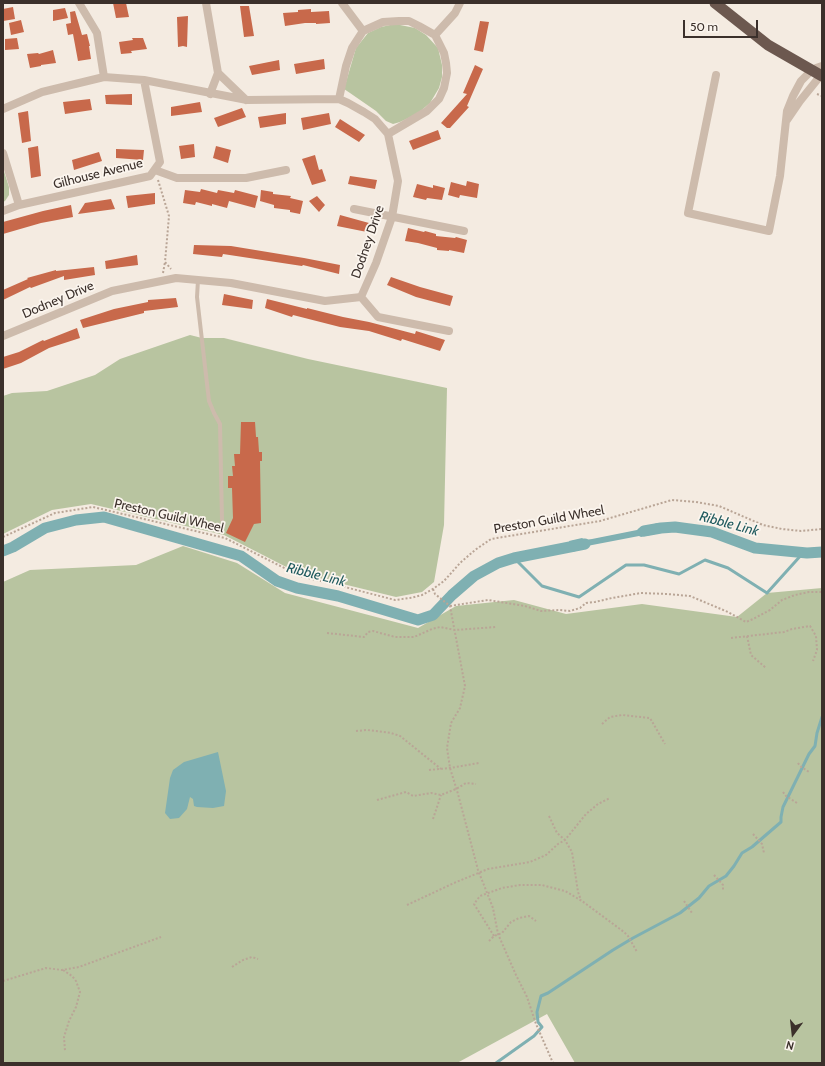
<!DOCTYPE html>
<html>
<head>
<meta charset="utf-8">
<style>
  body { margin:0 }
  #map { position:relative; width:825px; height:1066px; overflow:hidden; background:#f4ebe1; font-family:Cabin,sans-serif }
  canvas { display:block }
  .frame { position:absolute; inset:0; border:4px solid #3b302b; pointer-events:none }
  .north { position:absolute; left:773px; top:1014px; width:40px; height:40px; -webkit-text-stroke:3px #fbf5ee; paint-order:stroke; rotate:195deg; font-size:11px; font-weight:700; line-height:16px; text-align:center; color:#3b302b }
  .north::after { content:''; display:block; margin:auto; width:14px; height:18px; background:#3b302b; clip-path:polygon(50% 0,100% 100%,50% 72%,0 100%) }
  .scale { position:absolute; left:683px; top:20px; width:75px; height:18px; box-sizing:border-box; border:2px solid #3b302b; border-top:0; padding-left:5px; font-size:12px; line-height:14px; white-space:nowrap; color:#3b302b; -webkit-text-stroke:3px #fbf5ee; paint-order:stroke }
</style>
</head>
<body>
<div id="map">
<canvas width="825" height="1066"></canvas>
<div class="frame"></div>
<div class="north">N</div>
<div class="scale">50 m</div>
</div>
<script>
const context = document.querySelector('canvas').getContext('2d');
context.lineJoin = 'round';
function paint(path, color) { context.fillStyle = color; context.fill(path, 'evenodd'); }
const poly = rows => new Path2D(rows.map(r => 'M' + r).join(''));
function strokePath(path, color, width, dash) { context.strokeStyle = color; context.lineWidth = width; context.lineCap = dash ? 'butt' : 'round'; context.setLineDash(dash || []); context.stroke(path); }
function write(font, color, halo, rows, align = 'center') {
  context.font = font + ' Cabin,sans-serif'; context.lineWidth = 3.5; context.setLineDash([]); context.textBaseline = 'middle'; context.strokeStyle = halo; context.fillStyle = color; for (const [text, x, y, turn = 0] of rows) {
    context.save(); context.translate(x, y); context.rotate((+turn || 0) * Math.PI / 180); context.textAlign = isNaN(turn) ? turn : align; if (halo) context.strokeText(text, 0, 0); context.fillText(text, 0, 0); context.restore();
  }
}
paint(poly([
  [395,24,415,28,426,35,438,48,442,65,442,77,439,88,430,103,417,114,400,122,393,124,386,121,376,111,350,93,344,89,356,48,368,33,381,27],
  [3,168,9,187,9,195,5,201,3,202],
  [190,335,202,338,224,338,308,359,447,388,444,525,434,582,422,592,396,597,298,573,224,535,91,504,52,510,3,534,3,396,12,393,47,391,95,375,120,359],
  [183,546,237,563,285,593,418,628,456,606,514,600,566,614,642,604,737,617,767,593,822,588,822,1063,575,1063,547,1014,457,1063,3,1063,3,582,30,570,136,565]
]), '#b8c4a0');
paint(poly([
  [658,523,660,533,641,537,639,536,587,546,584,549,572,552,569,541,582,538,585,540,592,539,637,530,639,528],
  [218,752,226,791,224,806,213,808,197,807,194,806,193,799,190,797,187,809,179,818,170,819,165,813,170,778,173,770,184,762]
]), '#7fb0b2');
strokePath(poly([
  [514,558,542,586,579,597,626,565,644,565,679,574,705,560,728,568,767,593,803,553],
  [496,1063,534,1036,542,1027,538,1022,537,1012,541,996,548,993,613,950,633,938,680,913,699,898,709,886,726,876,734,866,742,853,752,847,781,822,781,817,783,807,809,754,815,746,817,733,822,717]
]), '#7fb0b2', 3);
strokePath(poly([
  [644,531,661,528,675,527,712,532,755,548,807,553,822,552],
  [3,551,13,547,45,528,76,520,104,517,241,556,277,581,297,588,338,596,418,620,433,615,452,595,474,576,498,563,514,558,585,544]
]), '#7fb0b2', 11);
paint(poly([
  [113,3,126,3,129,17,116,18],
  [240,6,249,6,254,36,244,37],
  [13,7,15,19,3,21,3,9],
  [65,8,68,18,53,21,53,10],
  [311,9,311,12,329,11,330,23,316,24,316,23,305,23,285,26,283,13,298,12,298,10],
  [75,11,82,35,87,34,90,46,89,46,91,59,78,61,73,34,68,35,66,24,71,23,70,12],
  [188,16,187,47,183,46,178,47,177,17],
  [21,20,24,32,11,35,9,23],
  [480,21,489,22,483,52,474,50],
  [17,38,19,49,5,50,5,39],
  [132,38,143,38,147,49,131,51,132,53,121,54,119,42,133,40],
  [53,50,56,63,41,65,41,66,30,68,27,54,38,53,39,54],
  [324,59,325,69,296,74,294,64],
  [279,60,280,70,252,75,249,66],
  [475,65,483,69,467,106,469,107,450,128,447,128,441,123,467,94,463,93],
  [132,94,132,105,106,104,105,95],
  [90,99,92,110,65,114,63,102],
  [200,102,202,112,171,116,171,107],
  [242,108,246,117,218,127,214,118],
  [28,111,31,141,22,143,18,113],
  [286,113,286,124,260,128,258,117],
  [329,113,331,124,303,130,301,118],
  [340,119,365,135,359,142,335,127],
  [438,130,441,139,413,150,409,141],
  [194,144,195,157,181,159,179,146],
  [38,146,41,176,31,178,28,148],
  [216,146,231,150,228,163,213,158],
  [116,149,144,150,143,160,116,158],
  [99,152,102,161,74,170,72,160],
  [315,155,319,170,322,169,326,181,312,185,302,159],
  [350,176,377,180,375,189,348,184],
  [467,181,479,184,477,198,460,195,459,198,448,195,451,182,466,186],
  [417,184,433,188,433,185,445,188,442,200,427,198,426,200,413,197],
  [201,189,217,193,218,190,234,193,235,190,258,196,255,208,229,201,227,208,212,204,212,206,196,202,195,205,183,203,185,190,200,192],
  [261,190,273,192,273,194,291,196,290,198,303,201,300,214,290,212,290,210,274,208,274,205,260,201],
  [155,193,155,204,128,208,126,196],
  [317,196,325,205,319,212,309,201],
  [111,199,115,209,78,214,85,203],
  [71,205,73,217,41,223,3,234,3,222,43,211],
  [340,215,369,223,367,232,337,226],
  [408,228,424,232,425,231,436,234,436,236,455,238,456,237,467,240,464,253,449,250,449,251,437,250,437,248,418,243,405,241],
  [194,245,231,246,304,258,340,265,339,274,303,265,302,266,223,254,222,257,193,254],
  [137,255,138,265,106,269,105,261],
  [94,267,95,275,64,280,64,276,31,288,30,287,3,300,3,290,28,279,27,278,56,270,56,271],
  [391,277,420,287,453,296,450,306,416,297,387,285],
  [224,294,253,300,252,309,222,305],
  [176,298,178,307,144,311,144,313,83,328,80,320,114,309,148,302,148,300],
  [267,299,307,309,307,308,343,317,369,322,415,334,416,331,445,340,440,351,402,339,401,341,369,331,340,327,293,315,292,317,265,308],
  [77,328,80,338,49,348,21,363,3,369,3,357,19,352,43,340,44,341],
  [241,422,255,422,256,437,258,437,259,452,262,452,262,461,260,461,261,523,254,524,245,542,226,533,233,518,232,488,228,488,228,476,233,476,232,466,235,466,234,454,240,454]
]), '#c8694b');
strokePath(poly([
  [817,94,822,96],
  [158,180,169,216,165,262,171,269],
  [163,273,165,262],
  [3,537,55,513,93,507,225,538,300,576,337,585,395,600,410,598,422,595,433,589,444,581,460,563,475,550,491,539,600,521,672,500,696,502,719,506,763,525,782,529,801,531,822,529],
  [433,589,435,594,450,606,465,686,460,708,451,723,447,748,450,768,458,794,478,870,493,908,498,934,516,975,527,997,536,1024,553,1063],
  [450,606,488,600,525,606,541,611,559,610,570,611,580,608,586,603,595,602,612,598,641,593,667,594,690,596,728,612,746,622,753,619,770,610,782,600,795,595,809,592,822,592],
  [327,633,364,637,368,632,373,631,395,637,414,637,432,629,440,627,455,630,496,627],
  [747,636,751,655,766,668],
  [731,638,784,632,792,629,810,626,816,636,817,650,813,661],
  [602,724,610,717,622,715,650,718,665,744],
  [356,731,367,730,391,733,400,736,441,769],
  [798,763,800,766,809,772],
  [429,770,450,768,479,763],
  [783,792,786,796,797,803],
  [377,800,406,792,413,796,431,793,441,795,456,789,466,783,476,784],
  [549,816,557,833,565,840,572,852,578,892,581,900],
  [433,819,441,795],
  [753,834,762,844,764,853],
  [714,875,723,885,723,891],
  [684,901,692,913],
  [407,905,454,883,488,869,530,862,546,855,558,844,565,840,586,814,598,804,610,798],
  [494,936,474,904,480,896,502,888,520,885,542,885,565,891,582,901,624,932,628,936,637,952],
  [489,941,494,936,502,933,511,922,519,918,529,916,536,921],
  [232,967,243,960,252,957,258,959],
  [63,970,72,976,76,981,80,992,76,1007,69,1021,64,1037,65,1051],
  [3,981,46,968,62,970,79,967,161,937]
]), '#b9a596', 2, [2, 2]);
strokePath(poly([
  [198,280,197,297,209,401,214,413,220,424,222,520]
]), '#cdbbac', 4);
strokePath(poly([
  [79,3,97,33,104,77],
  [206,3,218,73,210,94],
  [342,3,363,31],
  [435,35,455,13,460,3],
  [218,73,246,100],
  [716,75,688,213,769,231,780,176,787,111,793,96,801,81,812,70,816,68,822,66],
  [339,99,346,66,352,48,363,31,383,22,399,21,409,21,419,26,435,35,444,53,446,63,447,73,444,88,439,99,427,111,388,134],
  [3,109,42,92,104,77,144,80,247,100,339,99,348,103,364,112,375,119,388,134,398,181,392,217,376,263,361,297,325,301,231,283,176,278,112,291,3,336],
  [787,120,800,101,821,75],
  [3,153,19,205],
  [155,170,177,178,246,178,286,170],
  [354,209,464,231],
  [3,211,19,205,150,176,160,162,144,80],
  [361,297,378,317,449,331]
]), '#cdbbac', 8);
strokePath(poly([
  [715,3,768,45,822,76]
]), '#6c584f', 11);
write('13px', '#3b302b', '#fbf5ee', [
  ["Gilhouse Avenue",98,174,-14],
  ["Dodney Drive",368,242,-71],
  ["Dodney Drive",58,300,-23],
  ["Preston Guild Wheel",169,516,13],
  ["Preston Guild Wheel",549,520,-10]
]);
write('italic 14px', '#1f5a5e', '#fbf5ee', [
  ["Ribble Link",729,524,15],
  ["Ribble Link",316,575,14]
]);
</script>
</body>
</html>
